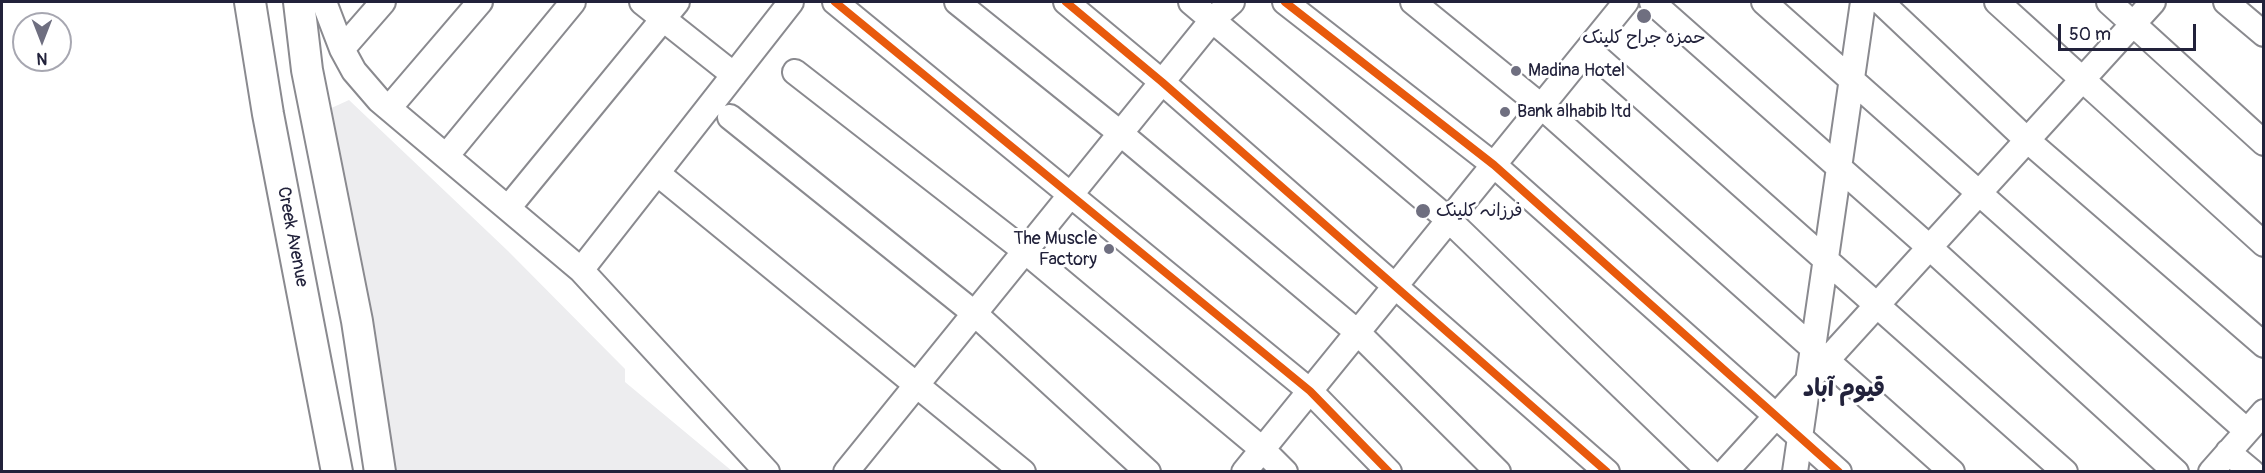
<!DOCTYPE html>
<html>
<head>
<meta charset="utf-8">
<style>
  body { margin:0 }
  #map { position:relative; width:2265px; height:473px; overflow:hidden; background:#fff; font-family:Pangolin,sans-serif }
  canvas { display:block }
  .frame { position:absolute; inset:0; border:3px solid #22223b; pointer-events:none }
  .north { position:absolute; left:12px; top:12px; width:60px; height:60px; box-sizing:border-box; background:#fff; border:2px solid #a7a7b1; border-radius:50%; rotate:180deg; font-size:16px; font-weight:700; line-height:24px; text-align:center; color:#22223b }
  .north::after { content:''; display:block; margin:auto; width:21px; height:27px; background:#6f6f80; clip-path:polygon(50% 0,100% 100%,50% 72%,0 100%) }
  .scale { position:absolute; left:2058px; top:24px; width:138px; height:27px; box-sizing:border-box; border:3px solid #22223b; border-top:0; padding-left:8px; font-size:18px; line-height:21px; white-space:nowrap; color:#22223b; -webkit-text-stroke:4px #fff; paint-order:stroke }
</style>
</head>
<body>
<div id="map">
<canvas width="2265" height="473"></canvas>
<div class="frame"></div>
<div class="north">N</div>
<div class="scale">50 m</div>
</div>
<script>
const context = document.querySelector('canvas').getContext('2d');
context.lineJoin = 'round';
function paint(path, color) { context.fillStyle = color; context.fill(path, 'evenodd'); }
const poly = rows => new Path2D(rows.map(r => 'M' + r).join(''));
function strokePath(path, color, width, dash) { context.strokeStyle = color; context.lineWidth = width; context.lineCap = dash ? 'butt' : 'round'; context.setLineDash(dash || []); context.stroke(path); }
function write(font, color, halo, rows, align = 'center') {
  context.font = font + ' Pangolin,"Playpen Sans Arabic",sans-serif'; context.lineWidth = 6; context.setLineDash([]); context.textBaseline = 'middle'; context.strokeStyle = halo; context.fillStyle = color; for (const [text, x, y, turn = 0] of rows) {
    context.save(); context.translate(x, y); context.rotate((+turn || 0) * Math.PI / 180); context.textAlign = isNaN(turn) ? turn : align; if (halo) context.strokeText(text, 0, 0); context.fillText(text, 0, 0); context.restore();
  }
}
paint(poly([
  [349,100,508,251,625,369,625,382,732,471,393,471,327,110]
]), '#ededef');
const minor = poly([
  [324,2,342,49,354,71,379,100,581,270,767,472],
  [642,2,734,75],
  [835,2,1310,391,1389,472],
  [957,2,1120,133,1356,331,1498,472],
  [1066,2,1162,82,1607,472],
  [1191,2,1449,220,1710,472],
  [1285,2,1494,165,1839,472],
  [1413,2,1541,106,1952,472],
  [1652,2,1929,247,2176,472],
  [1764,2,2247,431],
  [1881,2,2027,140,2264,345],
  [1997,2,2264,244],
  [2109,2,2264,143],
  [2226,2,2264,34],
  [342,49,383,2],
  [1588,49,2065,472],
  [795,72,1025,251,1262,449,1285,472],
  [390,107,480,2],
  [730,117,974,313,1148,472],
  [447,155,573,2],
  [657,173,1023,472],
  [508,208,677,2],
  [581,270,791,2],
  [2228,452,2252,472],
  [846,472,1213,19,1232,2],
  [1244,472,1626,2],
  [1725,472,2153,2],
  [1795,472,1863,2],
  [2211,472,2264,412]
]);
const major = poly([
  [250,2,268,114,337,472],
  [299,2,307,70,357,321,380,472]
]);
strokePath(minor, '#8a8a8f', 28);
strokePath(major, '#8a8a8f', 34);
strokePath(minor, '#fff', 24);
strokePath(major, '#fff', 30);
strokePath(poly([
  [835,2,1310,391,1389,472],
  [1066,2,1162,82,1607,472],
  [1285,2,1494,165,1839,472]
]), '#e8590c', 8);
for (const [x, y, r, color] of [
  [1644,16,8,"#6f6f80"],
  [1516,71,6,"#6f6f80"],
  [1505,112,6,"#6f6f80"],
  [1423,211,8,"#6f6f80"],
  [1109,249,6,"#6f6f80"]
]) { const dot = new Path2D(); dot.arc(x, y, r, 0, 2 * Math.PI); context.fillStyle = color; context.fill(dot); strokePath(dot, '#fff', 2); }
write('18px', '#22223b', '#fff', [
  ["حمزہ جراح کلینک",1644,38,"center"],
  ["Madina Hotel",1528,71],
  ["Bank alhabib ltd",1517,112],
  ["فرزانہ کلینک",1436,211],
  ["The Muscle",1097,239,"right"],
  ["Factory",1097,260,"right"]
], 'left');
write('18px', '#22223b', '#fff', [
  ["Creek Avenue",292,237,79]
]);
write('bold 24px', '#22223b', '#fff', [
  ["قیوم آباد",1844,390]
]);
</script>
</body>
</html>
